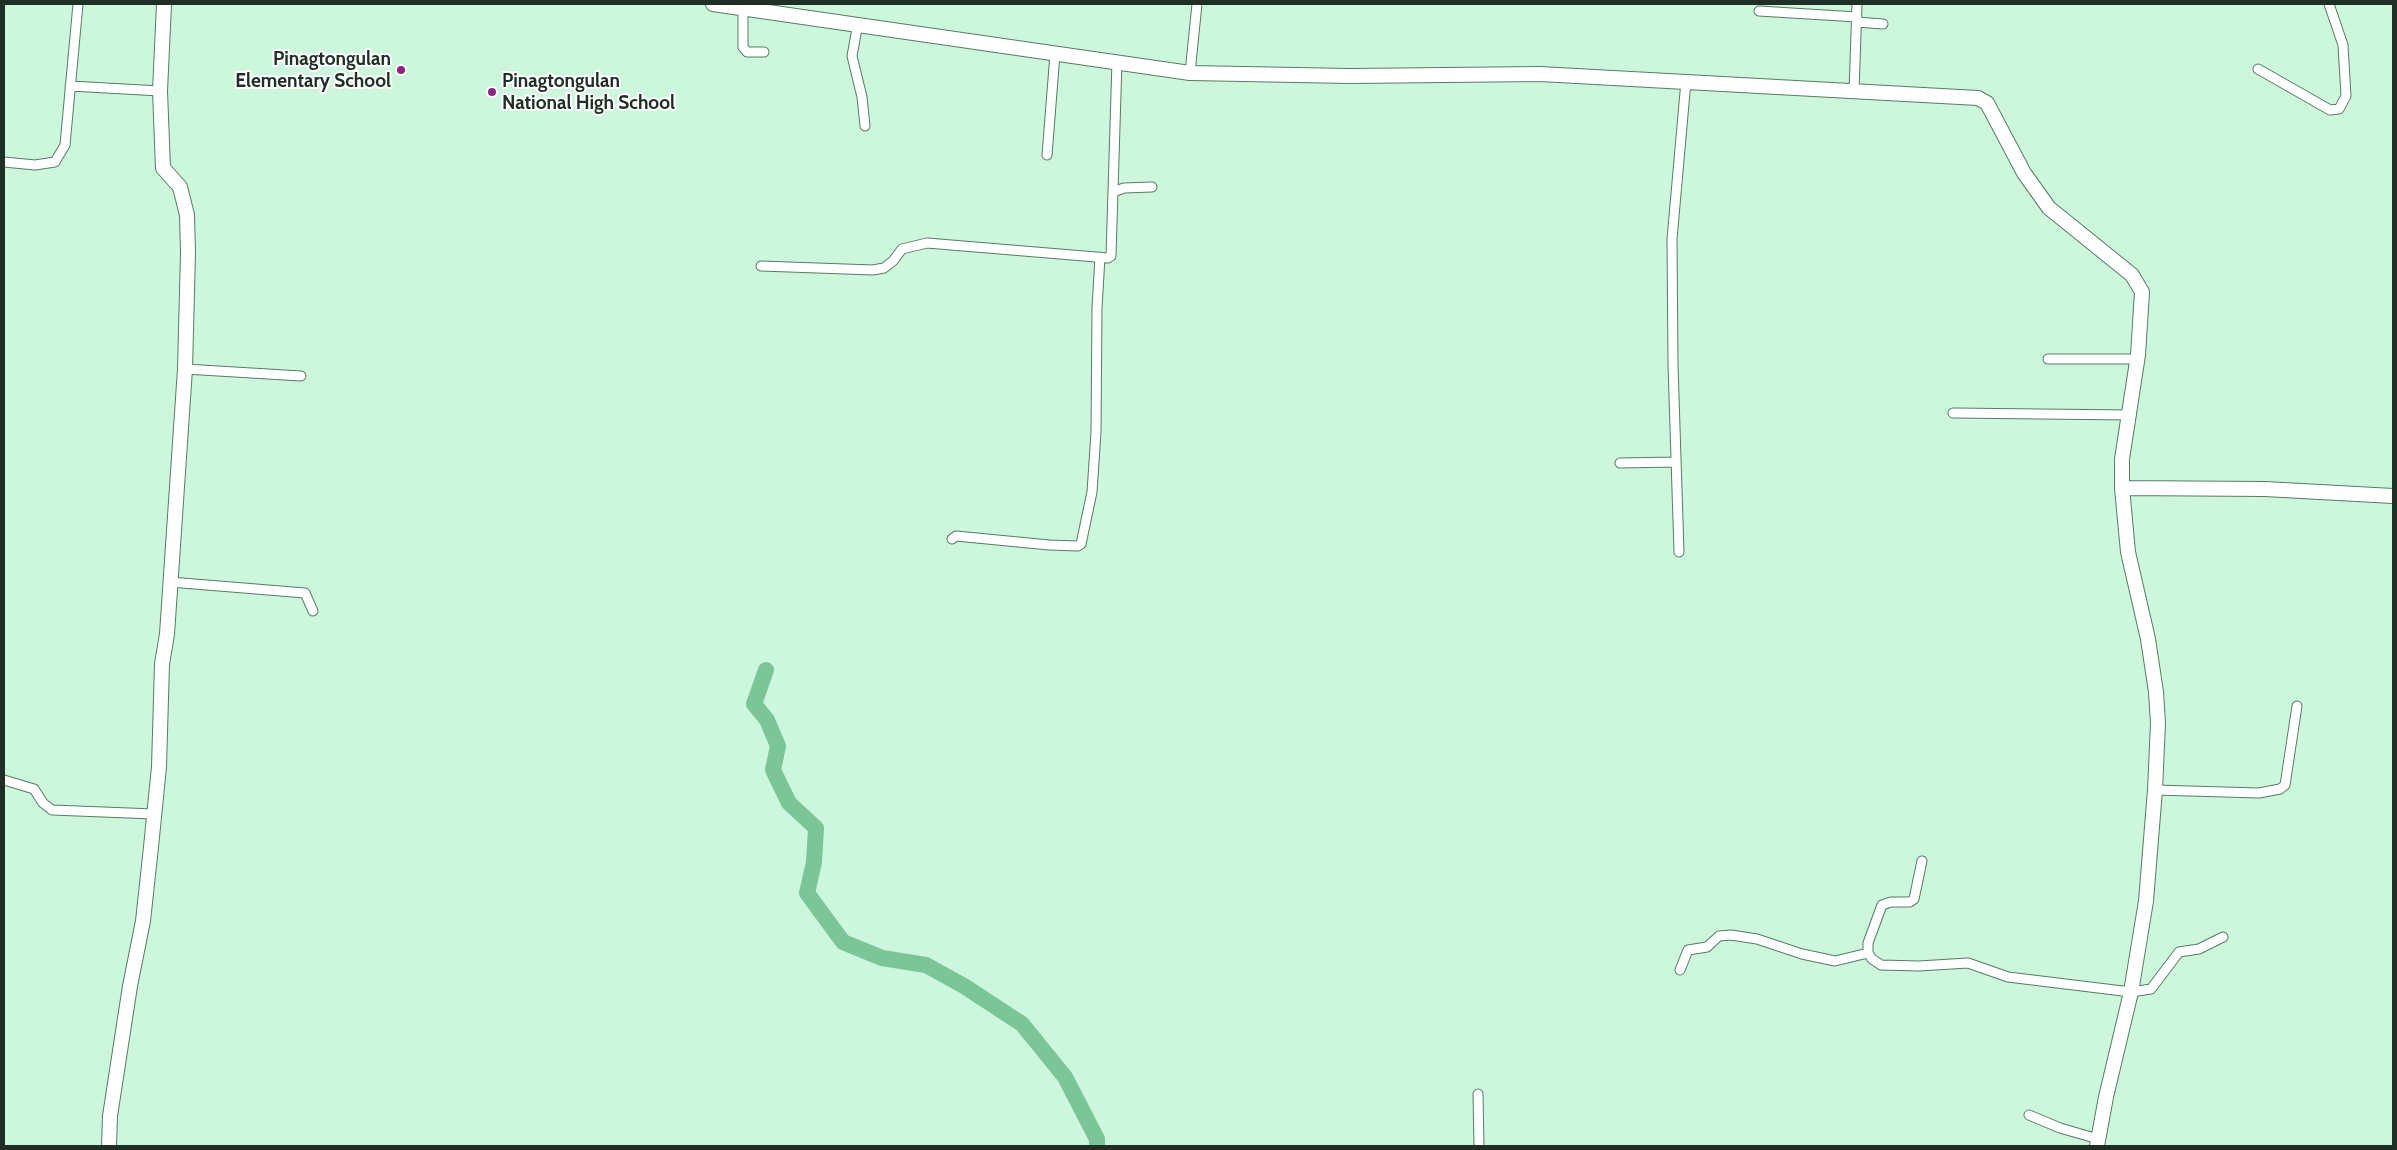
<!DOCTYPE html>
<html>
<head>
<meta charset="utf-8">
<style>
  body { margin:0 }
  #map { position:relative; width:2397px; height:1150px; overflow:hidden; background:#ccf7dc; font-family:Cabin,sans-serif }
  canvas { display:block }
  .frame { position:absolute; inset:0; border:5px solid #1f2f25; pointer-events:none }
</style>
</head>
<body>
<div id="map">
<canvas width="2397" height="1150"></canvas>
<div class="frame"></div>
</div>
<script>
const context = document.querySelector('canvas').getContext('2d');
context.lineJoin = 'round';
const poly = rows => new Path2D(rows.map(r => 'M' + r).join(''));
function strokePath(path, color, width, dash) { context.strokeStyle = color; context.lineWidth = width; context.lineCap = dash ? 'butt' : 'round'; context.setLineDash(dash || []); context.stroke(path); }
function write(font, color, halo, rows, align = 'center') {
  context.font = font + ' Cabin,sans-serif'; context.lineWidth = 4; context.setLineDash([]); context.textBaseline = 'middle'; context.strokeStyle = halo; context.fillStyle = color; for (const [text, x, y, turn = 0] of rows) {
    context.save(); context.translate(x, y); context.rotate((+turn || 0) * Math.PI / 180); context.textAlign = isNaN(turn) ? turn : align; if (halo) context.strokeText(text, 0, 0); context.fillText(text, 0, 0); context.restore();
  }
}
strokePath(poly([
  [766,670,754,704,767,720,778,746,773,770,789,803,816,828,814,862,807,893,843,942,882,958,926,965,964,986,1022,1024,1065,1077,1097,1139,1097,1146]
]), '#7bc599', 16);
const street = poly([
  [743,9,743,47,747,52,764,52],
  [1759,11,1857,17],
  [1857,22,1883,24],
  [858,23,852,56,862,97,865,126],
  [2258,69,2330,110,2339,109,2346,96,2343,45,2329,4],
  [1190,73,1197,4],
  [70,86,160,91],
  [1854,92,1857,4],
  [1047,155,1055,54],
  [4,162,35,165,55,162,65,145,78,4],
  [1113,192,1124,188,1152,187],
  [761,266,873,270,884,268,893,261,902,249,927,243,1108,258,1111,256,1117,61],
  [2048,359,2138,359],
  [185,369,301,376],
  [1953,413,2131,415],
  [1620,463,1676,462],
  [952,539,956,536,1049,545,1078,546,1081,544,1092,492,1096,432,1097,308,1100,257],
  [1679,552,1673,365,1672,239,1686,81],
  [170,582,305,593,313,611],
  [4,780,34,789,43,803,52,810,154,814],
  [2155,790,2259,793,2280,789,2285,785,2297,706],
  [1922,861,1914,899,1910,902,1891,902,1882,905,1868,943,1868,953,1872,959,1881,965,1919,966,1968,963,2008,977,2131,992,2151,989,2179,952,2199,949,2223,937],
  [1680,970,1688,950,1707,947,1719,936,1731,935,1757,939,1802,954,1835,961,1868,953],
  [1478,1094,1479,1146],
  [2029,1115,2060,1128,2098,1139]
]);
const secondary = poly([
  [713,4,1190,73,1350,76,1540,74,1978,98,1987,103,2024,173,2049,208,2132,275,2142,292,2138,355,2122,459,2122,488,2128,552,2148,639,2156,692,2158,723,2155,790,2146,901,2131,992,2106,1097,2097,1146],
  [2122,488,2265,489,2393,496],
  [109,1146,110,1116,130,986,143,921,151,847,159,767,162,664,167,634,185,369,188,252,187,215,180,187,163,168,160,91,164,4]
]);
strokePath(street, '#567c65', 11);
strokePath(secondary, '#567c65', 16);
strokePath(street, '#fff', 9);
strokePath(secondary, '#fff', 14);
for (const [x, y, r, color] of [
  [401,70,5,"#95217e"],
  [492,92,5,"#95217e"]
]) { const dot = new Path2D(); dot.arc(x, y, r, 0, 2 * Math.PI); context.fillStyle = color; context.fill(dot); strokePath(dot, '#fff', 2); }
write('bold 19px', '#1f2f25', '#fff', [
  ["Pinagtongulan",391,59],
  ["Elementary School",391,81],
  ["Pinagtongulan",502,81,"left"],
  ["National High School",502,103,"left"]
], 'right');
</script>
</body>
</html>
